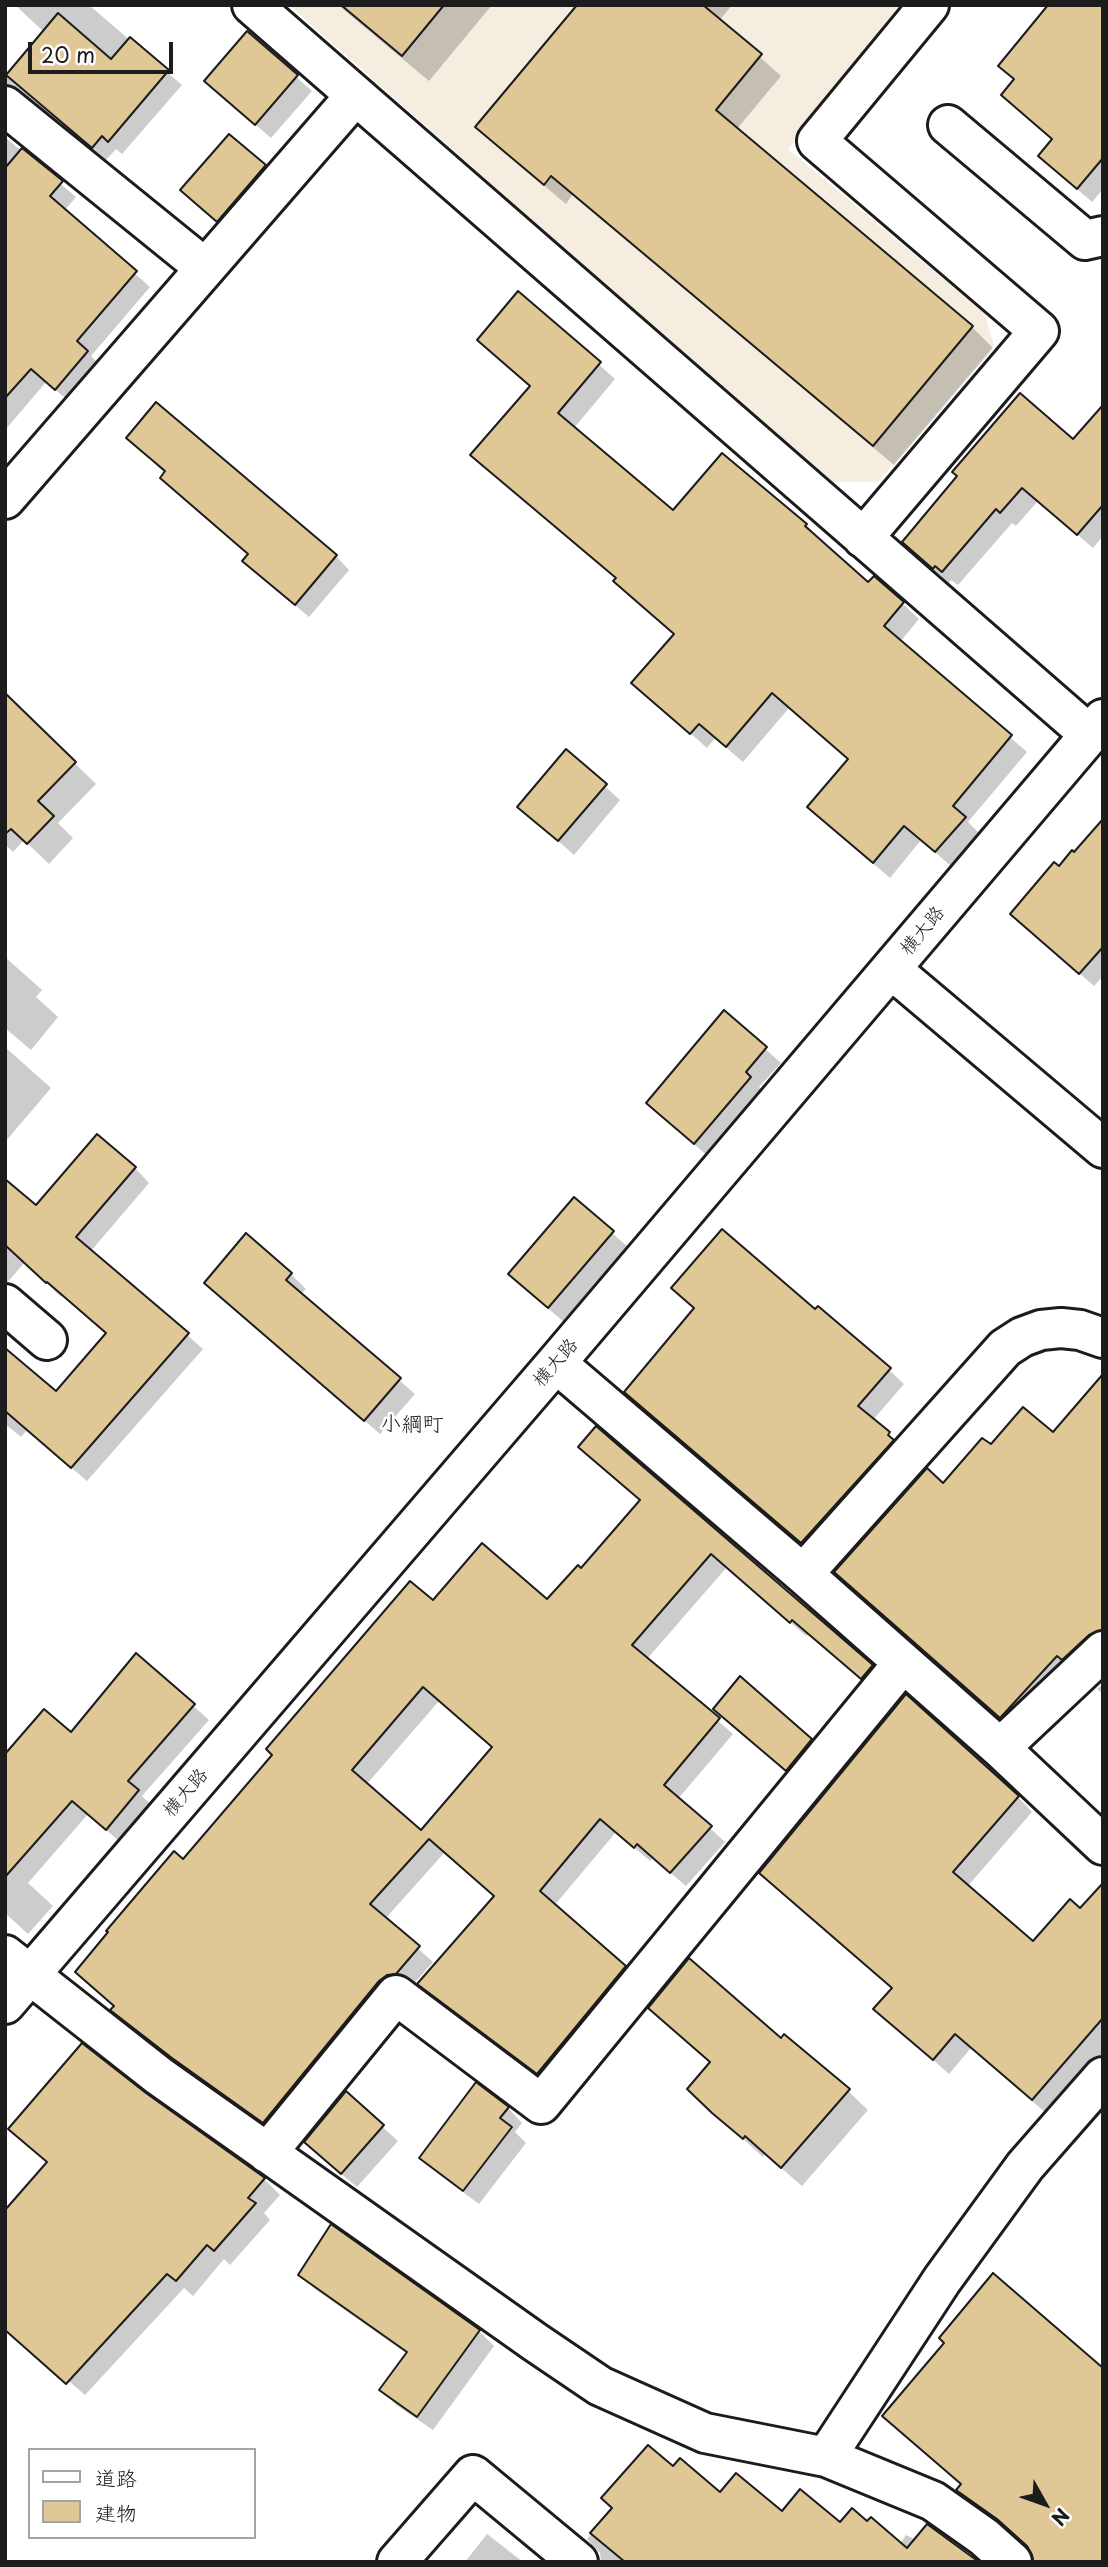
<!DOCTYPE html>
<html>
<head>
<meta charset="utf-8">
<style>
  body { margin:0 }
  #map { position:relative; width:1108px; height:2567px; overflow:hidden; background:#fff; font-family:"Playpen Sans","Klee One",sans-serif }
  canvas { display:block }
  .frame { position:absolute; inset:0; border:7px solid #1c1c1c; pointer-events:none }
  .legend { position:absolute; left:28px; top:2448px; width:228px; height:91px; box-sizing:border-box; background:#fff; border:2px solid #a4a4a4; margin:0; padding:9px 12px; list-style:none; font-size:21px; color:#1c1c1c }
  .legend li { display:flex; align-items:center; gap:14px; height:35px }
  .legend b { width:35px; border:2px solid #a4a4a4 }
  .north { position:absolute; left:1010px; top:2469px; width:70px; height:70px; -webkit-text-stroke:5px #fff; paint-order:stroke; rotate:130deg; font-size:19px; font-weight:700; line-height:28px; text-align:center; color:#1c1c1c }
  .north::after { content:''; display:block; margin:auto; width:24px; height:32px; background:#1c1c1c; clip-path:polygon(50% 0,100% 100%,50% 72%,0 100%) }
  .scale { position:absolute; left:28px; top:42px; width:145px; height:32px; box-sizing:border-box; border:4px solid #1c1c1c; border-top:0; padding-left:9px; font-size:21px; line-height:24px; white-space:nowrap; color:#1c1c1c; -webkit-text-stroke:5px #fff; paint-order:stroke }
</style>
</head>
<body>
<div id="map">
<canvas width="1108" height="2567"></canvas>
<div class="frame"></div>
<ul class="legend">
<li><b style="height:9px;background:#fff"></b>道路</li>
<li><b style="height:19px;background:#dfc796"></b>建物</li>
</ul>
<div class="north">N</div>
<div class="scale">20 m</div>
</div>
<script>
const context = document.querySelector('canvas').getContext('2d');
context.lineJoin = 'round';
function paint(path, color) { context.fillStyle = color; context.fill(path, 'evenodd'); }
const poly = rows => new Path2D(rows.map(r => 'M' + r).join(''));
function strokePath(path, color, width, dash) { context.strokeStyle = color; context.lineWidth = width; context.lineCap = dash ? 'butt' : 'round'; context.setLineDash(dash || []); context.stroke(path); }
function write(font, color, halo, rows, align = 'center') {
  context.font = font + ' "Playpen Sans","Klee One",sans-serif'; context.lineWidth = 5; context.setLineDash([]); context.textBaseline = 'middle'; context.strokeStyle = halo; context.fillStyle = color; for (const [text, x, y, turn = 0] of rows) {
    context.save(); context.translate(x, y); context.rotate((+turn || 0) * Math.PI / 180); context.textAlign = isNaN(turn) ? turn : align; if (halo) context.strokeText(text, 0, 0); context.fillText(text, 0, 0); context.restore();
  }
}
paint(poly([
  [289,5,907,5,788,149,984,313,994,345,878,482,828,482]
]), '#f5eee0');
paint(poly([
  [15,5,89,5,182,85,122,154,116,149,106,160,34,102,5,92,5,78,44,32],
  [338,5,492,5,429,81],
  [580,5,732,5,719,21,781,76,736,130,972,327,993,348,894,465,572,195,566,204,498,147,478,127],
  [1103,5,1103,189,1092,202,1055,170,1053,140,1017,109,1015,81,1000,66],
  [247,33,312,91,271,138,221,95],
  [5,137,76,197,64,211,150,287,91,356,101,366,71,403,46,382,6,429],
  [229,137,279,181,232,235,197,205],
  [519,293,615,379,574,428,673,513,723,455,806,525,868,585,874,578,903,604,919,619,900,642,1027,752,968,822,980,834,952,867,921,840,890,878,825,822,809,807,849,760,789,708,743,762,715,738,707,748,634,683,676,635,617,579,472,455,531,387],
  [1103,407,1103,536,1093,548,1038,501,1016,526,1012,523,958,585,951,580,949,583,919,557,959,476,1074,442],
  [128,438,336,556,349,570,309,617,258,574,250,555],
  [10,700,96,784,58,823,73,838,49,864,24,840,13,852,5,844,5,705],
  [566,751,620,800,574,855,520,807],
  [1103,821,1103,976,1094,986,1012,914],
  [5,957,42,990,36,997,58,1017,31,1050,5,1028],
  [725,1013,781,1063,759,1087,765,1093,710,1158,663,1117],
  [5,1047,51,1088,5,1142],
  [135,1168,149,1183,91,1251,203,1349,87,1481,27,1430,21,1437,5,1424,5,1350,56,1394,108,1334,62,1295,61,1297,25,1262,5,1285,5,1181,36,1208],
  [574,1200,628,1247,564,1322,525,1289],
  [291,1274,306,1289,301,1294,415,1394,380,1434,206,1283],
  [696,1309,815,1311,889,1370,904,1384,873,1420,903,1448,817,1557,626,1392],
  [1054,1435,1103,1448,1103,1652,1016,1733,852,1588,944,1485,991,1447],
  [595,1461,872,1666,887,1681,877,1693,808,1634,806,1636,727,1567,647,1659,733,1734,678,1799,725,1842,686,1886,653,1858,650,1861,616,1832,554,1906,640,1982,553,2087,435,1998,420,1984,495,1897,445,1852,385,1919,433,1962,279,2136,189,2073,127,2024,113,2010,184,1861,433,1602,547,1601,581,1570,641,1501],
  [439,1701,493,1748,421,1833,366,1785],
  [137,1656,209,1720,142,1796,152,1806,121,1843,88,1814,28,1883,53,1906,28,1934,5,1913,5,1757,71,1734],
  [740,1679,818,1748,794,1776,722,1716],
  [1103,1684,1103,1694,1097,1689],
  [1018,1797,1032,1812,967,1887,1033,1944,1080,1910,1103,1899,1103,2071,1047,2114,971,2048,949,2074,876,2009,893,1989,776,1887],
  [650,2008,781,2040,848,2091,868,2110,802,2186,765,2154,763,2157,709,2108,711,2063],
  [346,2094,398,2141,357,2187,321,2157],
  [144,2095,264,2179,280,2195,264,2213,270,2220,230,2265,224,2259,193,2296,184,2288,85,2395,5,2326,48,2163,26,2144],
  [508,2108,522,2123,515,2132,526,2143,479,2204,436,2172,421,2157],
  [300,2275,479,2331,494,2346,433,2430,396,2405,382,2390,407,2354,315,2289],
  [673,2469,720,2494,782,2514,840,2525,868,2524,900,2544,906,2535,963,2562,601,2562,600,2553,587,2539,613,2508],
  [487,2534,523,2562,465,2562]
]), '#0003');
const building = poly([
  [341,5,444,5,402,56,341,5],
  [577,5,703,5,762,54,716,110,973,326,873,446,551,176,544,185,475,127,577,5],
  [1048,5,1103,5,1103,158,1077,189,1038,156,1052,139,1001,95,1014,79,998,66,1048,5],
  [58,13,111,59,130,37,169,70,108,142,102,136,92,148,6,75,58,13],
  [247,31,298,75,255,125,204,81,247,31],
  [229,134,266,165,217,222,180,190,229,134],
  [22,148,63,181,50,196,137,271,77,341,88,351,55,390,31,369,5,398,5,168,22,148],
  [518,291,601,362,558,413,673,510,722,453,807,524,805,526,868,582,874,576,904,602,884,626,1012,735,953,806,966,817,935,852,904,826,873,863,807,807,848,759,772,693,726,747,699,724,690,734,631,683,674,634,613,581,616,578,470,455,530,386,477,340,518,291],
  [1020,393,1073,439,1103,405,1103,505,1077,535,1022,488,1000,513,996,509,942,572,935,566,933,569,902,542,957,476,952,472,1020,393],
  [156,402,337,555,295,605,242,561,248,554,160,478,165,471,126,438,156,402],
  [5,693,76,762,38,801,54,816,27,844,11,829,5,834,5,693],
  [566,749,607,784,558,841,517,807,566,749],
  [1103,819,1103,947,1079,974,1010,914,1054,862,1059,866,1072,850,1074,852,1103,819],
  [724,1010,767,1047,746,1072,751,1077,694,1144,646,1103,724,1010],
  [97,1134,136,1167,76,1237,189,1333,71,1468,5,1411,5,1348,56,1391,106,1333,47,1282,46,1283,5,1245,5,1179,36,1205,97,1134],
  [574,1197,614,1231,548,1308,508,1274,574,1197],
  [722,1229,815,1309,818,1306,891,1368,858,1406,890,1432,888,1435,894,1440,801,1543,624,1392,694,1308,671,1288,722,1229],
  [246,1233,292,1273,286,1280,401,1378,364,1421,204,1283,246,1233],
  [1103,1374,1103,1630,1089,1635,1062,1660,1057,1656,1000,1718,834,1572,927,1468,943,1483,982,1438,991,1444,1023,1407,1053,1432,1103,1374],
  [596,1426,873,1665,861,1679,792,1620,790,1623,711,1554,632,1645,720,1718,664,1785,712,1826,670,1873,637,1844,634,1848,600,1819,540,1891,626,1966,537,2074,417,1984,494,1896,429,1839,370,1904,420,1946,396,1974,387,1975,379,1981,263,2123,172,2058,110,2010,114,2006,75,1972,108,1932,106,1931,174,1851,183,1859,272,1755,266,1749,410,1581,433,1600,482,1543,547,1599,578,1565,581,1568,640,1500,578,1447,596,1426],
  [423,1687,492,1747,421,1830,352,1770,423,1687],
  [136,1653,195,1704,128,1781,139,1790,106,1830,72,1801,5,1877,5,1754,44,1709,71,1732,136,1653],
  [740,1676,812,1739,786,1771,713,1709,740,1676],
  [906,1694,1019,1796,953,1872,1033,1941,1070,1899,1080,1908,1103,1883,1103,2018,1032,2100,955,2034,933,2060,873,2009,892,1988,759,1873,906,1694],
  [689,1958,781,2038,784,2034,850,2089,781,2168,745,2136,743,2139,712,2113,687,2089,710,2062,648,2008,689,1958],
  [82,2043,146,2093,265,2178,248,2198,256,2203,214,2251,207,2245,176,2281,167,2274,66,2384,5,2330,5,2210,47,2162,8,2129,82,2043],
  [476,2082,509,2107,500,2118,512,2127,463,2191,419,2158,476,2082],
  [346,2091,384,2125,341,2174,304,2142,346,2091],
  [331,2224,480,2330,417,2417,379,2390,407,2352,298,2275,331,2224],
  [993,2273,1103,2368,1103,2562,1033,2562,1032,2555,1027,2546,997,2519,956,2490,961,2484,882,2416,944,2343,939,2338,993,2273],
  [648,2445,673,2466,680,2458,720,2492,736,2473,782,2511,800,2489,840,2522,852,2508,867,2521,871,2517,907,2548,927,2524,979,2562,625,2562,590,2533,612,2508,601,2498,648,2445]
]);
paint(building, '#dfc796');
strokePath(building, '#1c1c1c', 2);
const minor = poly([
  [252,5,1090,735],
  [5,106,205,268],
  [948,125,1085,240,1103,236],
  [5,499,355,96],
  [863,538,1039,331,817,141,929,5],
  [891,969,1103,1148],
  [5,1304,47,1340],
  [556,1363,803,1574,1000,1748,1103,1845],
  [803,1574,1005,1348,1022,1337,1041,1330,1061,1328,1080,1330,1103,1338],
  [1000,1748,1103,1651],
  [5,1955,159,2076,535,2342,600,2386,705,2433,826,2457,933,2501,984,2537,1012,2562],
  [5,2004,556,1363,1103,719],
  [267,2153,396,1995,541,2104,903,1663],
  [826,2457,942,2280,1025,2166,1103,2077],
  [397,2562,473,2475,578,2562]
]);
strokePath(minor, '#1c1c1c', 44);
strokePath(minor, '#fff', 38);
write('19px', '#1c1c1c', '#fff', [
  ["横大路",923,931,-50],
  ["横大路",556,1363,-49],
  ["横大路",186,1793,-49]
]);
write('21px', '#1c1c1c', '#fff', [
  ["小綱町",412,1425]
]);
</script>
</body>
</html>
